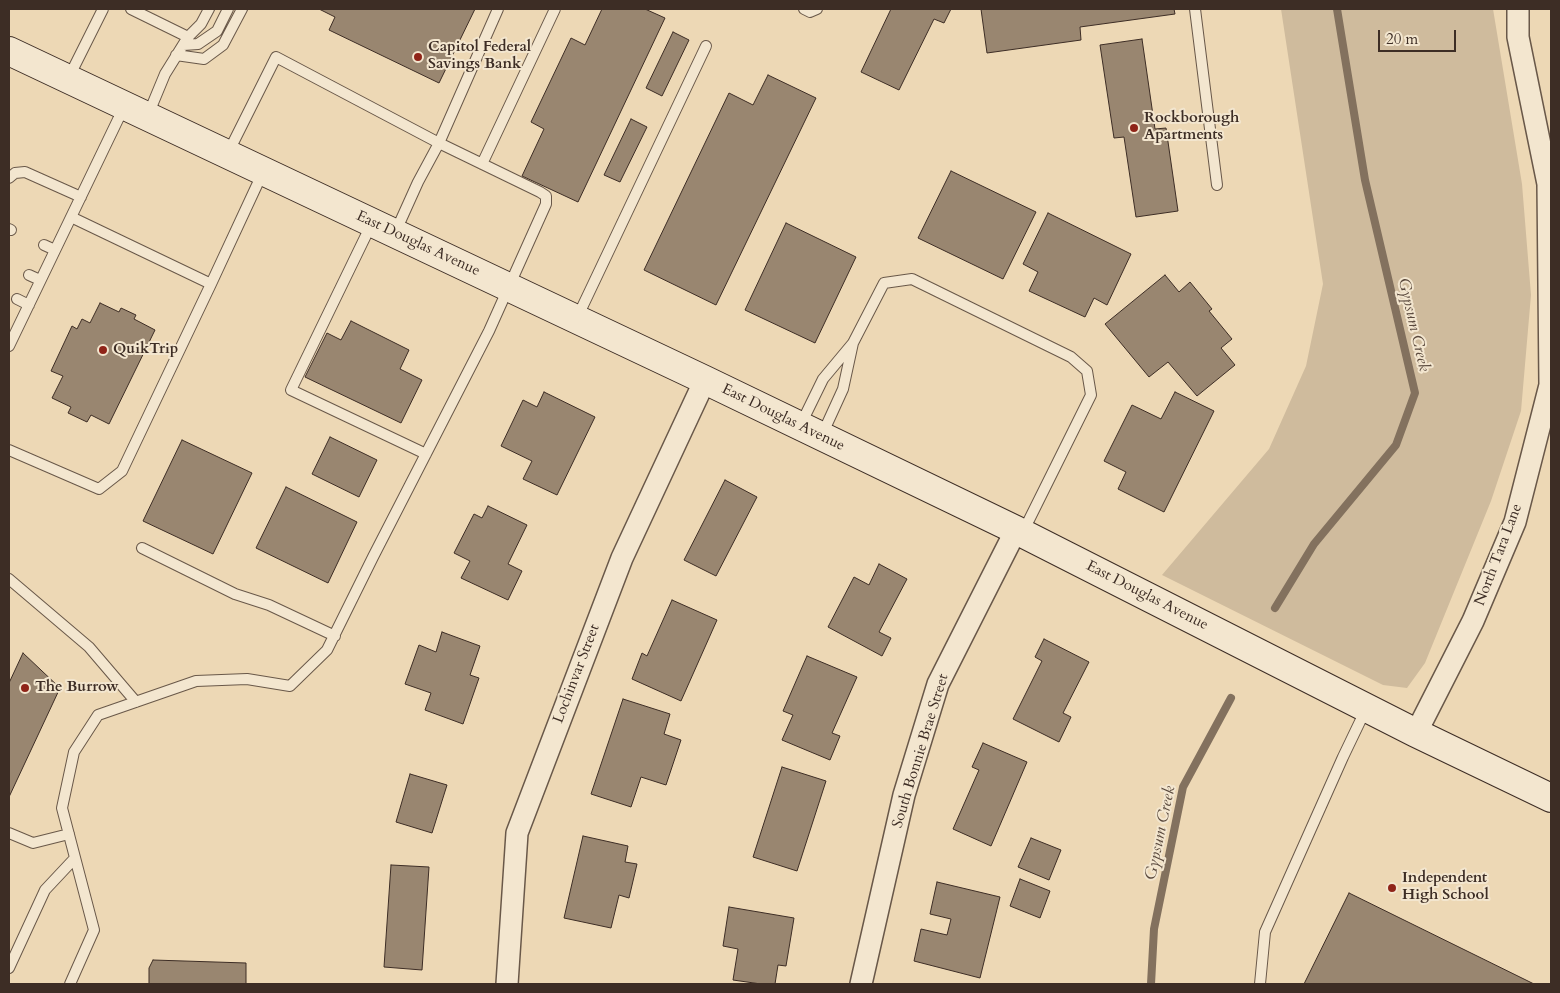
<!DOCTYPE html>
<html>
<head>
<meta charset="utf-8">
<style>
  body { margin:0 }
  #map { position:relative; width:1560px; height:993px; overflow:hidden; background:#edd8b5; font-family:Cardo,serif }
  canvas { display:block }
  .frame { position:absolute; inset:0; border:10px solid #3d2d25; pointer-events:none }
  .scale { position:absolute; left:1378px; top:30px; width:78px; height:22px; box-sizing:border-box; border:2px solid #3d2d25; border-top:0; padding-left:6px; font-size:15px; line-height:18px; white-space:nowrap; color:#3d2d25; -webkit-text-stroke:4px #f3e6cf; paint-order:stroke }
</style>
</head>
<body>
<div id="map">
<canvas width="1560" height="993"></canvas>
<div class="frame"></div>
<div class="scale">20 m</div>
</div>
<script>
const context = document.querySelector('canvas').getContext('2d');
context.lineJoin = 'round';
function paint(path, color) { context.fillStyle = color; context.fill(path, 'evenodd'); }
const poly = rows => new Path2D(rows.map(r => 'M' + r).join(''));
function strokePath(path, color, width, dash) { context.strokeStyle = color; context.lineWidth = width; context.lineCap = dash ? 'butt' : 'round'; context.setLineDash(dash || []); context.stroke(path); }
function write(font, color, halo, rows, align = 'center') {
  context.font = font + ' Cardo,serif'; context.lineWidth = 4; context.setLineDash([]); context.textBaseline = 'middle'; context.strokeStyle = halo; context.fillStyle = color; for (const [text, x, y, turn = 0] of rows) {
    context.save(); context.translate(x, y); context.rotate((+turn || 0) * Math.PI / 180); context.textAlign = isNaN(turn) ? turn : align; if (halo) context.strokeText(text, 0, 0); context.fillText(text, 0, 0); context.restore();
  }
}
paint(poly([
  [1281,9,1493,9,1522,184,1531,295,1521,411,1491,501,1425,663,1407,688,1383,685,1162,575,1269,449,1306,366,1323,284]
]), '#cfbb9d');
strokePath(poly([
  [1275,608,1314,544,1396,445,1415,393,1365,180,1337,9],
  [1151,984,1154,929,1183,787,1231,698]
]), '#83715e', 8);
const building = poly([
  [319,9,475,9,439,83,329,30,335,17,319,9],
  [602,9,645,9,665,18,578,202,522,176,544,129,531,122,571,38,585,45,602,9],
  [891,9,951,9,944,23,934,19,899,90,861,72,891,9],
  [981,9,1174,9,1175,14,1080,27,1081,40,987,53,981,9],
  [673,32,689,40,662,96,646,88,673,32],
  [1142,39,1155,129,1166,128,1178,211,1136,217,1124,137,1114,138,1100,45,1142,39],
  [768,75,816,98,716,305,644,270,729,93,753,105,768,75],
  [631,119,647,127,620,182,604,175,631,119],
  [951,171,1036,212,1003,279,918,238,951,171],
  [1048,213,1131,254,1107,305,1094,298,1085,317,1029,291,1038,272,1023,264,1048,213],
  [786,223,856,257,815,343,745,310,786,223],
  [1165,275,1179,292,1190,282,1212,309,1209,311,1232,339,1221,348,1235,365,1197,396,1168,362,1149,377,1105,324,1165,275],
  [100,303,119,312,121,308,136,315,134,319,155,330,109,424,91,415,87,422,68,413,71,407,52,398,63,376,51,371,72,326,77,329,82,319,90,323,100,303],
  [351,321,409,350,400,369,422,380,401,423,305,377,327,333,341,340,351,321],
  [544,392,595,417,557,495,523,479,532,461,501,446,523,400,537,407,544,392],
  [1175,392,1214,411,1164,512,1118,489,1126,472,1104,461,1132,405,1161,419,1175,392],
  [330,437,377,460,359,497,312,474,330,437],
  [182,440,252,473,213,554,143,521,182,440],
  [725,480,757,497,716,576,684,560,725,480],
  [286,487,357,522,328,583,256,548,286,487],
  [488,506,527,525,508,564,522,571,508,600,461,578,470,561,454,553,474,514,482,518,488,506],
  [879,564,907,579,879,632,891,638,882,656,828,627,854,577,869,585,879,564],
  [672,600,717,620,681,701,632,679,642,653,647,656,672,600],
  [442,632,480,646,470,675,479,678,463,724,425,710,431,693,405,684,419,645,436,652,442,632],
  [1044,639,1089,662,1063,713,1071,717,1059,742,1013,719,1042,661,1035,657,1044,639],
  [23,653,60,688,9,797,9,683,23,653],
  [807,656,857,677,832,733,840,736,830,760,782,740,793,715,783,711,807,656],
  [623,699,670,714,664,734,681,740,666,785,641,777,631,807,591,794,623,699],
  [983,743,1027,762,991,846,953,829,979,770,972,767,983,743],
  [782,767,826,781,797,871,753,857,782,767],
  [410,774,447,785,432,833,396,822,410,774],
  [583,836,628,846,625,862,637,864,629,898,619,895,611,928,564,918,583,836],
  [1031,838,1061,850,1049,880,1018,867,1031,838],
  [391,865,429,867,422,970,384,967,391,865],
  [1020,879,1050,891,1040,918,1010,906,1020,879],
  [937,882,1000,897,980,978,914,961,921,929,947,935,951,919,930,914,937,882],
  [1349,893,1534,984,1304,984,1349,893],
  [729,907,794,918,786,966,778,965,775,984,761,984,733,980,738,949,723,946,729,907],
  [153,960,246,963,246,984,149,984,149,968,153,960]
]);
paint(building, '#998670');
strokePath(building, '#3d2d25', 1);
const lane = poly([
  [131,9,188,37],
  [804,9,810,12,817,9],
  [1195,9,1217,185],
  [183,45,198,44,217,31,228,9],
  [176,55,204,59,223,45,242,9],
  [69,77,103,9],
  [148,115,165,74,188,37,201,24,209,9],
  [482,164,555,9],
  [9,178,15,173,25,172,81,197],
  [71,217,211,284],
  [372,223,291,390,426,454],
  [9,229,11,230],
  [395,233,418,182,439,143,498,9],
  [44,245,55,250],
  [29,275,40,280],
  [17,299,29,305],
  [577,318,706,46],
  [853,343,884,283,912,279,1071,357,1087,371,1091,395,1023,532],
  [9,346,124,107],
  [801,424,823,379,853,343,843,389,822,435],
  [9,450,99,489,122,471,211,284,263,172],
  [142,548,235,594,269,605,335,636],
  [9,579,89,647,136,702],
  [9,833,33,843,69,834],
  [9,968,45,890,75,858],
  [70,984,94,930,62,808,74,752,98,715,196,681,247,679,290,686,327,650,373,557,489,331,546,204,546,196,540,192,439,143,276,57,228,153],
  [1260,984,1265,932,1343,757,1366,709]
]);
const street = poly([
  [1416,733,1473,621,1515,522,1550,385,1548,184,1518,37,1518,9],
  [507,984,517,833,622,558,705,380],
  [861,984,904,795,938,684,1016,530]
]);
const secondary = poly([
  [9,51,705,380,1016,530,1416,733,1551,798]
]);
strokePath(lane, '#695849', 12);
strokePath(street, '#695849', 24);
strokePath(secondary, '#3d2d25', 30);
strokePath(lane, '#f3e6cf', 10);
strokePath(street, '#f3e6cf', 21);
strokePath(secondary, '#f3e6cf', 28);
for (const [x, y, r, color] of [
  [418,57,5,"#8f2418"],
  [1134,128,5,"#8f2418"],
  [103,350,5,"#8f2418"],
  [25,688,5,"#8f2418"],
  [1392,888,5,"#8f2418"]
]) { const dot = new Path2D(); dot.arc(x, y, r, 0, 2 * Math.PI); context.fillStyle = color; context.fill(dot); strokePath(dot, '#f3e6cf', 2); }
write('bold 15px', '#3d2d25', '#f3e6cf', [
  ["Capitol Federal",428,48],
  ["Savings Bank",428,65],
  ["Rockborough",1144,119],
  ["Apartments",1144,136],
  ["QuikTrip",113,350],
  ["The Burrow",35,688],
  ["Independent",1402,879],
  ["High School",1402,896]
], 'left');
write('15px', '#3d2d25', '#f3e6cf', [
  ["East Douglas Avenue",418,244,25],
  ["East Douglas Avenue",783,418,26],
  ["North Tara Lane",1499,555,-69],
  ["East Douglas Avenue",1147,596,27],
  ["Lochinvar Street",577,674,-69],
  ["South Bonnie Brae Street",921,751,-73]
]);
write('italic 16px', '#5a493d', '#f3e6cf', [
  ["Gypsum Creek",1413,325,77],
  ["Gypsum Creek",1161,833,-78]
]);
</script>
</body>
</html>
